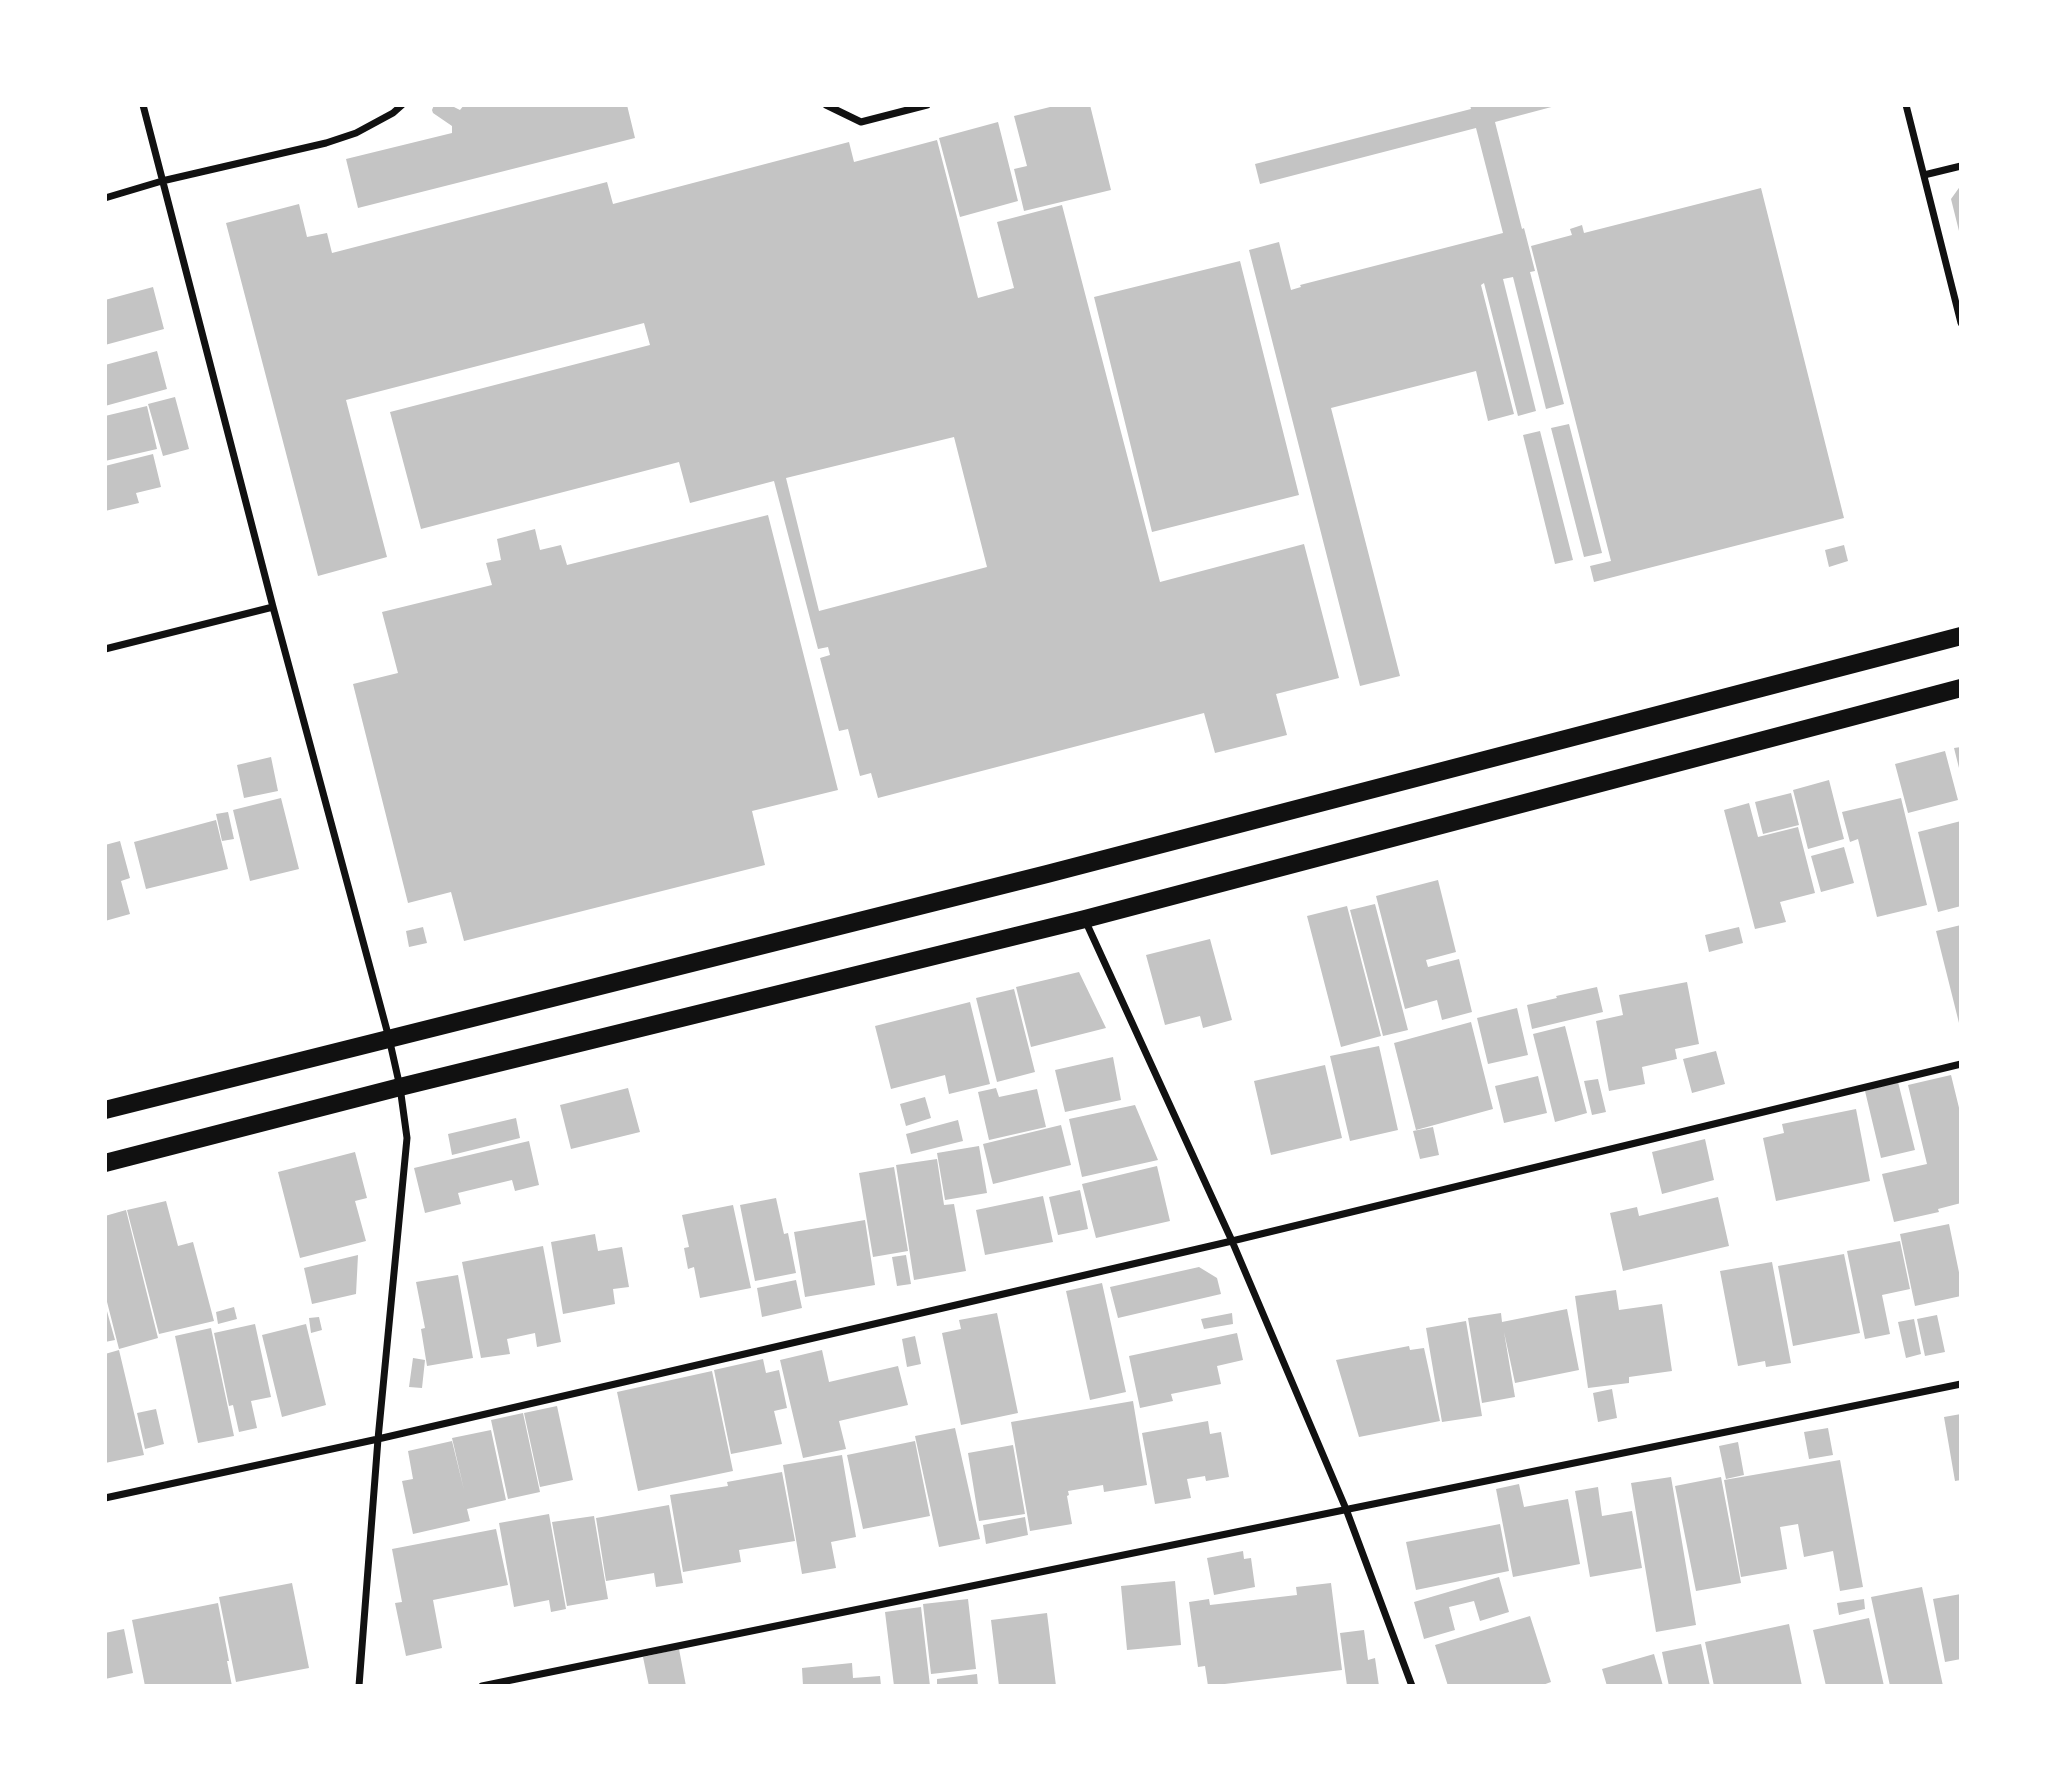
<!DOCTYPE html>
<html>
<head>
<meta charset="utf-8">
<style>
  body { margin:0 }
  #map { position:relative; width:2066px; height:1791px; overflow:hidden; background:#fff; font-family:"PT Sans",sans-serif }
  canvas { display:block }
  .frame { position:absolute; inset:0; border:107px solid #fff; pointer-events:none }
</style>
</head>
<body>
<div id="map">
<canvas width="2066" height="1791"></canvas>
<div class="frame"></div>
</div>
<script>
const context = document.querySelector('canvas').getContext('2d');
context.lineJoin = 'round';
function paint(path, color) { context.fillStyle = color; context.fill(path, 'evenodd'); }
const poly = rows => new Path2D(rows.map(r => 'M' + r).join(''));
function strokePath(path, color, width, dash) { context.strokeStyle = color; context.lineWidth = width; context.lineCap = dash ? 'butt' : 'round'; context.setLineDash(dash || []); context.stroke(path); }
paint(poly([
  [434,105,450,105,460,110,464,105,627,105,635,138,358,208,346,159,452,133,452,126,433,113,432,110],
  [1058,105,1090,105,1111,190,1024,211,1014,169,1027,166,1014,116],
  [1470,105,1559,105,1495,122,1522,229,1524,228,1535,271,1530,272,1564,404,1546,409,1513,277,1503,279,1536,411,1518,416,1484,283,1481,285,1514,414,1488,421,1476,371,1331,408,1400,676,1360,686,1249,250,1279,242,1291,290,1301,287,1300,285,1503,233,1476,128,1260,184,1255,164,1471,109],
  [998,122,1018,201,960,217,939,138],
  [937,140,978,298,1014,288,997,222,1062,205,1160,582,1304,544,1339,678,1276,694,1287,735,1215,753,1204,713,878,798,871,773,860,776,848,729,839,731,820,658,830,655,828,647,818,649,774,481,690,503,679,462,421,529,390,412,650,345,644,323,346,400,387,557,318,576,226,223,299,204,307,237,327,233,332,253,607,182,613,204,849,142,854,162],
  [954,437,987,567,819,611,786,478],
  [1961,185,1961,235,1960,235,1951,199],
  [1761,188,1844,518,1594,582,1590,566,1611,561,1531,246,1572,235,1570,229,1582,225,1584,233],
  [1240,261,1299,495,1152,532,1094,297],
  [153,287,164,329,105,345,105,300],
  [157,351,167,389,105,406,105,365],
  [175,397,189,449,163,456,148,404],
  [147,406,157,449,105,461,105,416],
  [1569,424,1602,553,1584,557,1551,428],
  [1540,431,1573,560,1555,564,1523,435],
  [153,454,161,487,136,493,139,503,105,511,105,466],
  [768,515,838,790,752,811,765,865,464,941,451,892,408,903,353,684,398,673,382,612,492,585,486,563,501,560,497,539,535,529,540,550,561,545,567,565],
  [1844,545,1848,561,1829,567,1825,550],
  [1961,747,1961,772,1960,772,1954,748],
  [1945,751,1958,800,1908,813,1895,764],
  [271,757,278,791,244,798,237,765],
  [1829,780,1844,839,1808,849,1793,790],
  [1791,793,1799,825,1763,834,1755,802],
  [281,798,299,869,250,881,233,810],
  [1901,798,1927,905,1877,917,1858,839,1850,842,1842,812],
  [1749,803,1758,837,1798,827,1815,893,1780,902,1786,922,1755,929,1724,810],
  [228,812,234,839,222,841,216,814],
  [216,820,228,869,146,889,134,842],
  [1961,821,1961,906,1938,912,1918,832],
  [120,841,130,878,121,881,130,914,105,921,105,845],
  [1844,847,1854,883,1821,892,1811,856],
  [1438,880,1456,952,1426,960,1428,967,1459,959,1472,1012,1442,1020,1437,1000,1405,1009,1376,896],
  [1375,904,1408,1030,1383,1036,1350,910],
  [1347,906,1381,1036,1341,1047,1307,916],
  [1961,925,1961,1026,1960,1027,1936,931],
  [423,927,427,943,409,947,406,931],
  [1739,927,1743,943,1709,952,1705,935],
  [1210,939,1232,1020,1203,1028,1200,1016,1165,1025,1146,955],
  [1079,972,1106,1028,1031,1047,1016,987],
  [1687,982,1699,1044,1675,1049,1677,1059,1642,1067,1645,1084,1609,1091,1596,1021,1623,1015,1619,995],
  [1597,987,1603,1012,1532,1029,1527,1005,1557,998,1556,996],
  [1014,989,1035,1072,997,1082,976,998],
  [970,1002,990,1084,949,1094,945,1075,891,1089,875,1026],
  [1517,1008,1528,1055,1488,1064,1477,1018],
  [1471,1022,1493,1109,1416,1130,1394,1043],
  [1565,1026,1587,1113,1555,1122,1533,1034],
  [1379,1046,1398,1130,1350,1141,1330,1056],
  [1716,1051,1725,1084,1692,1093,1683,1059],
  [1113,1057,1121,1100,1065,1112,1055,1070],
  [1325,1065,1342,1138,1271,1155,1254,1081],
  [1951,1075,1961,1116,1961,1203,1938,1209,1939,1212,1894,1222,1882,1174,1927,1164,1908,1085],
  [1538,1076,1547,1113,1504,1123,1495,1086],
  [1598,1079,1606,1112,1592,1115,1584,1081],
  [1898,1082,1915,1150,1881,1158,1865,1091],
  [628,1088,640,1132,571,1149,560,1105],
  [996,1088,999,1097,1037,1089,1046,1127,989,1140,978,1092],
  [925,1097,931,1118,906,1126,900,1104],
  [1135,1105,1158,1160,1082,1177,1069,1119],
  [1856,1109,1870,1181,1776,1201,1763,1138,1784,1133,1782,1124],
  [516,1118,520,1138,452,1155,448,1134],
  [958,1120,963,1141,911,1154,906,1134],
  [1061,1125,1071,1165,993,1184,983,1144],
  [1433,1127,1439,1155,1420,1159,1413,1131],
  [1705,1139,1714,1180,1662,1194,1652,1152],
  [529,1141,539,1185,515,1191,512,1180,458,1193,461,1204,425,1213,414,1168],
  [979,1146,987,1193,945,1200,937,1153],
  [355,1152,367,1198,355,1201,366,1241,300,1258,278,1172],
  [937,1159,944,1205,954,1204,966,1271,914,1280,896,1165],
  [1157,1166,1170,1221,1096,1238,1082,1184],
  [894,1167,908,1251,873,1257,859,1173],
  [1080,1190,1088,1229,1058,1235,1049,1197],
  [1043,1196,1053,1242,985,1255,976,1210],
  [1718,1197,1729,1246,1623,1271,1610,1213,1637,1207,1639,1216],
  [776,1198,784,1234,788,1233,796,1273,755,1281,740,1205],
  [166,1201,178,1246,193,1242,214,1321,159,1334,127,1210],
  [733,1205,751,1288,700,1298,694,1267,688,1269,684,1248,689,1247,682,1215],
  [126,1210,158,1338,119,1349,105,1294,105,1216],
  [865,1220,875,1285,805,1297,794,1232],
  [1949,1224,1961,1282,1961,1296,1915,1306,1900,1234],
  [595,1234,598,1251,622,1247,629,1287,613,1289,615,1304,563,1314,551,1242],
  [1900,1241,1910,1289,1882,1295,1890,1334,1865,1339,1847,1251],
  [543,1246,561,1342,537,1347,535,1333,507,1339,510,1354,481,1358,462,1262],
  [1844,1254,1860,1333,1793,1346,1778,1266],
  [358,1255,356,1294,312,1304,304,1268],
  [906,1255,911,1284,897,1286,892,1257],
  [1772,1262,1791,1363,1766,1367,1765,1361,1738,1366,1720,1271],
  [1199,1267,1217,1278,1221,1294,1118,1318,1110,1287],
  [458,1275,473,1358,427,1366,421,1329,425,1328,416,1282],
  [796,1280,802,1308,762,1317,757,1288],
  [1102,1283,1126,1392,1090,1400,1066,1291],
  [1616,1290,1619,1310,1662,1304,1672,1371,1629,1377,1629,1383,1588,1388,1575,1296],
  [105,1304,115,1340,105,1342],
  [234,1307,237,1319,218,1324,216,1312],
  [1567,1309,1579,1370,1515,1383,1504,1332,1515,1397,1482,1403,1468,1318,1501,1313,1502,1322],
  [997,1313,1018,1413,961,1425,942,1333,961,1329,959,1320],
  [1232,1313,1233,1324,1204,1329,1201,1319],
  [1937,1315,1945,1352,1925,1356,1917,1319],
  [319,1317,322,1330,311,1333,309,1318],
  [1914,1319,1921,1354,1906,1358,1898,1322],
  [1466,1321,1482,1416,1442,1422,1426,1328],
  [255,1324,271,1397,251,1401,257,1428,239,1432,233,1405,229,1406,214,1333],
  [306,1324,326,1405,282,1417,262,1335],
  [211,1328,234,1436,198,1443,175,1336],
  [1237,1333,1243,1360,1217,1366,1221,1384,1171,1394,1173,1401,1140,1408,1129,1356],
  [915,1336,921,1364,907,1367,902,1339],
  [1409,1346,1410,1350,1424,1348,1440,1421,1359,1437,1336,1360],
  [119,1350,144,1455,105,1463,105,1354],
  [822,1350,829,1382,898,1366,908,1405,839,1421,846,1449,803,1458,780,1360],
  [413,1358,425,1360,422,1388,409,1387],
  [763,1359,766,1373,779,1370,787,1408,774,1411,782,1444,731,1454,714,1370],
  [712,1371,733,1471,638,1491,617,1392],
  [1612,1389,1617,1418,1598,1422,1593,1393],
  [1133,1401,1147,1485,1104,1492,1103,1485,1068,1491,1069,1495,1067,1496,1072,1524,1030,1531,1011,1422],
  [557,1406,573,1480,540,1487,524,1413],
  [156,1409,164,1444,145,1449,137,1413],
  [523,1413,540,1492,508,1499,491,1420],
  [1961,1414,1961,1480,1955,1481,1944,1417],
  [1208,1421,1210,1434,1221,1432,1229,1477,1206,1481,1205,1476,1187,1479,1191,1498,1155,1504,1142,1433],
  [955,1428,980,1539,939,1547,915,1436],
  [1828,1428,1833,1455,1809,1459,1804,1432],
  [491,1430,506,1500,467,1509,470,1521,413,1534,402,1481,413,1479,408,1451,452,1441,464,1490,452,1438],
  [915,1441,930,1516,863,1529,847,1455],
  [1738,1442,1744,1475,1726,1479,1719,1446],
  [1013,1445,1025,1514,979,1521,968,1453],
  [842,1455,856,1537,831,1542,836,1568,802,1574,783,1465],
  [1840,1460,1863,1587,1840,1591,1833,1551,1804,1557,1798,1524,1780,1527,1787,1569,1741,1577,1724,1480],
  [782,1472,795,1541,739,1550,741,1562,683,1572,670,1495,728,1486,727,1482],
  [1671,1477,1696,1625,1656,1632,1631,1483],
  [1721,1477,1741,1583,1696,1591,1675,1486],
  [1519,1484,1524,1507,1568,1499,1580,1564,1513,1577,1496,1489],
  [1598,1487,1602,1516,1632,1511,1642,1568,1590,1577,1575,1491],
  [669,1505,683,1583,656,1587,654,1573,606,1581,596,1518],
  [549,1514,566,1609,551,1612,549,1600,514,1607,499,1523],
  [594,1516,608,1599,567,1606,552,1522],
  [1025,1517,1028,1535,986,1544,983,1525],
  [1500,1524,1509,1571,1416,1590,1406,1542],
  [496,1529,508,1585,433,1600,442,1648,406,1656,395,1603,402,1602,392,1549],
  [1243,1551,1244,1559,1251,1558,1255,1587,1214,1595,1207,1558],
  [1499,1577,1509,1612,1480,1621,1474,1601,1449,1607,1455,1630,1424,1639,1414,1602],
  [1175,1581,1181,1645,1127,1650,1121,1586],
  [292,1583,309,1668,236,1682,219,1597],
  [1331,1583,1342,1670,1208,1686,1205,1666,1198,1667,1189,1602,1209,1599,1210,1605,1297,1595,1296,1587],
  [1922,1587,1943,1686,1890,1686,1871,1597],
  [1961,1594,1961,1659,1945,1662,1933,1599],
  [968,1599,976,1669,931,1674,923,1604],
  [1864,1599,1865,1609,1839,1615,1837,1603],
  [218,1603,229,1661,227,1661,232,1686,174,1686,174,1684,145,1686,132,1620],
  [921,1607,930,1686,894,1686,885,1612],
  [1047,1613,1056,1686,999,1686,991,1620],
  [1530,1616,1551,1682,1540,1686,1448,1686,1435,1645],
  [1869,1618,1884,1686,1826,1686,1813,1630],
  [1789,1624,1802,1686,1714,1686,1705,1642],
  [124,1629,133,1673,105,1679,105,1633],
  [1364,1630,1368,1660,1375,1658,1379,1686,1347,1686,1340,1633],
  [1701,1644,1710,1686,1669,1686,1662,1652],
  [679,1649,686,1686,649,1686,643,1657],
  [1654,1654,1663,1686,1607,1686,1602,1669],
  [852,1663,853,1678,880,1676,881,1686,803,1686,802,1668],
  [977,1674,978,1686,937,1686,937,1679]
]), '#c4c4c4');
strokePath(poly([
  [143,105,273,607,389,1038,400,1087,407,1138,378,1439,359,1686],
  [826,105,861,122,927,105],
  [1906,105,1961,323],
  [1924,175,1961,166],
  [105,198,162,181,326,143,356,133,393,113,402,105],
  [105,649,273,607],
  [1085,920,1232,1241,1346,1509,1412,1686],
  [105,1498,378,1439,1232,1241,1961,1064],
  [482,1686,1961,1384]
]), '#111', 7);
strokePath(poly([
  [105,1110,1047,874,1961,636],
  [105,1163,400,1087,1085,919,1961,688]
]), '#111', 18);
</script>
</body>
</html>
